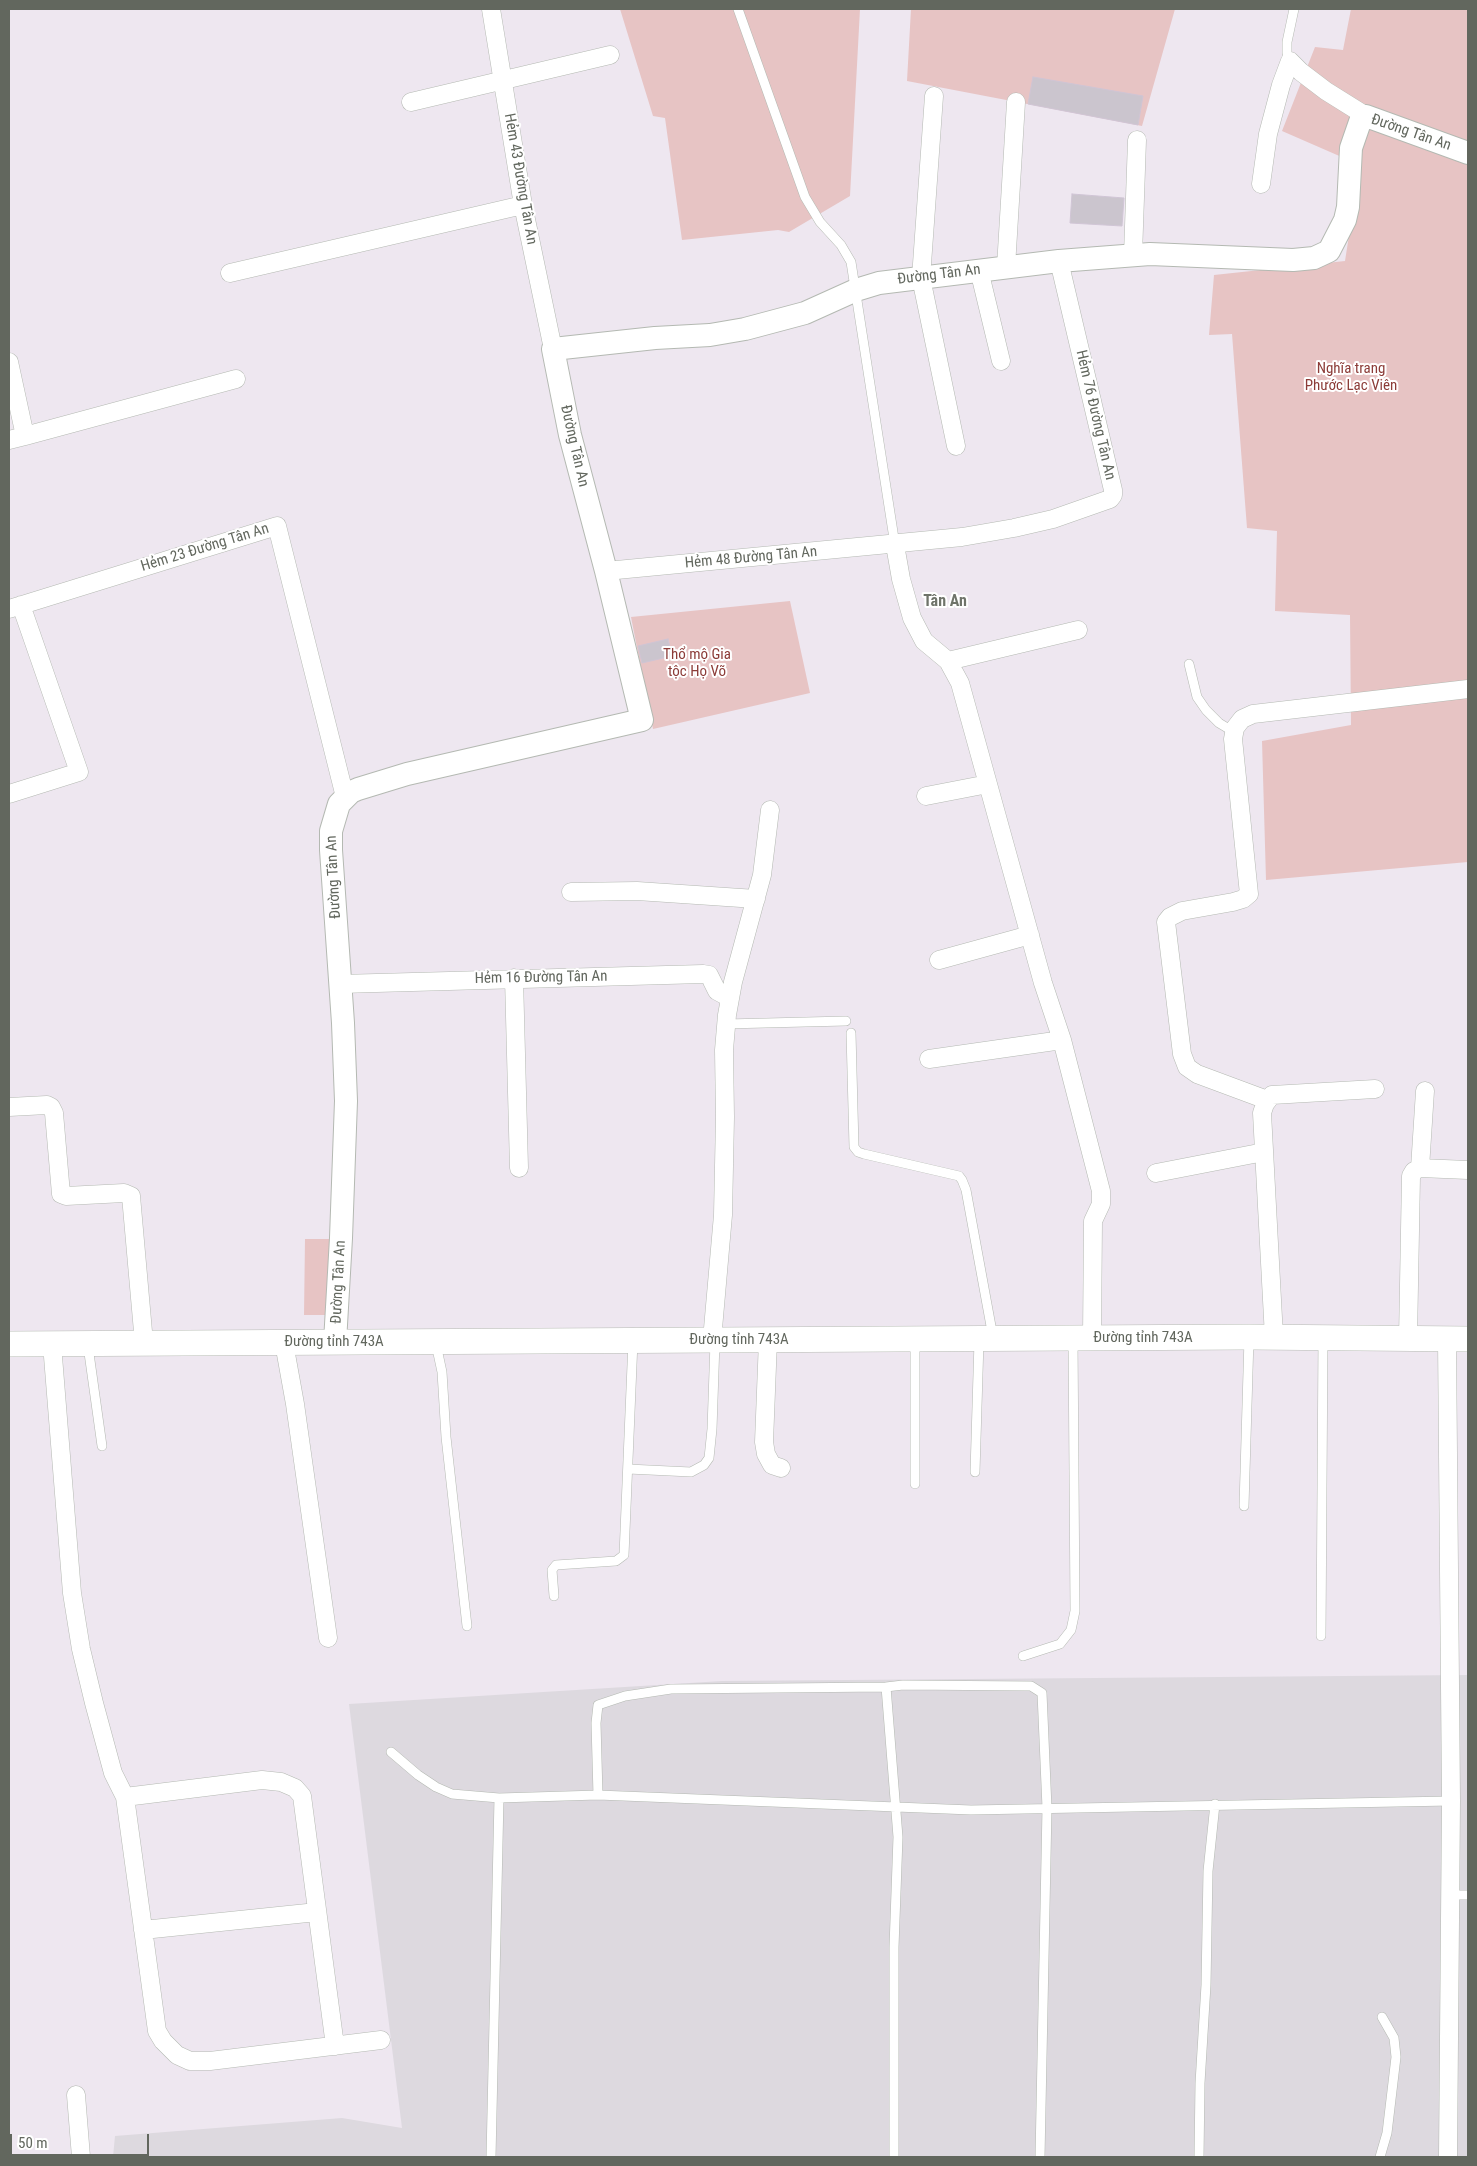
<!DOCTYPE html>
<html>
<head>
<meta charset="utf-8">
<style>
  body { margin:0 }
  #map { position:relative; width:1477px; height:2166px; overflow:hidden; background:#eee7f0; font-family:"Roboto Condensed",sans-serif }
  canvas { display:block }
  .frame { position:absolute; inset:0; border:10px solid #62675e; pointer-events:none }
  .scale { position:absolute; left:10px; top:2134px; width:139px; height:22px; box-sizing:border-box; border:2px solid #62675e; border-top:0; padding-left:6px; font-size:15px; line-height:18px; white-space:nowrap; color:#62675e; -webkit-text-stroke:4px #fff; paint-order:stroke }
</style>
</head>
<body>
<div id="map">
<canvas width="1477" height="2166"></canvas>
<div class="frame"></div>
<div class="scale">50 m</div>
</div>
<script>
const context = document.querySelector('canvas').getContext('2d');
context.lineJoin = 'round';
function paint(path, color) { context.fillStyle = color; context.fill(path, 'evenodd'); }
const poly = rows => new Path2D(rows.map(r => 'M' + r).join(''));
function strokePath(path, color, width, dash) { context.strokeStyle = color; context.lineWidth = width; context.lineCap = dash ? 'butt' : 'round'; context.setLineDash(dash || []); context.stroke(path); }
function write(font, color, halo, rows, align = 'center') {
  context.font = font + ' "Roboto Condensed",sans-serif'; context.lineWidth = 4; context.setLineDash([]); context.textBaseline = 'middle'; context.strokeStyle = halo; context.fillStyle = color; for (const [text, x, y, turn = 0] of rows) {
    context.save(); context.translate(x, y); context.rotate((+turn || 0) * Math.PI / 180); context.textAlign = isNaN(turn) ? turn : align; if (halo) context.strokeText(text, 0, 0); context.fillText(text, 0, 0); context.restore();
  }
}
paint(poly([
  [1468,1675,1468,2157,113,2157,115,2136,342,2118,402,2128,349,1704,722,1681]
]), '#ddd9df');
paint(poly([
  [620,9,860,9,850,196,789,232,778,230,682,240,665,118,653,116],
  [911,9,1175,9,1142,126,907,81],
  [1351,9,1468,9,1468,862,1266,880,1262,741,1351,725,1350,615,1275,611,1277,531,1247,528,1232,334,1209,335,1214,275,1345,261,1360,165,1282,131,1315,47,1343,50],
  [790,601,810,693,653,729,631,617],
  [305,1239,331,1239,330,1315,304,1315]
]), '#e7c4c4');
const building = poly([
  [1033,77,1143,96,1138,125,1028,104,1033,77],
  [1072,194,1124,198,1122,226,1070,223,1072,194],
  [668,639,672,656,642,663,638,646,668,639]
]);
paint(building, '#cbc5ce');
strokePath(building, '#d0c5d5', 1);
const service = poly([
  [738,9,805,197,820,222,841,245,851,262,895,545],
  [1290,61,1287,53,1287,42,1294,9],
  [1189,664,1197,697,1206,710,1219,723,1234,732],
  [726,1024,846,1021],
  [851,1033,854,1147,858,1152,864,1154,959,1176,962,1180,966,1190,993,1337],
  [436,1344,442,1372,446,1437,467,1626],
  [88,1346,102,1446],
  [628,1469,691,1472,704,1465,709,1458,712,1429,715,1342],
  [975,1472,979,1341],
  [915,1484,915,1342],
  [1244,1506,1249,1338],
  [554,1596,552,1570,556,1565,616,1561,624,1555,633,1341],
  [1321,1636,1323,1338],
  [1023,1656,1060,1644,1071,1630,1075,1611,1073,1338],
  [886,1687,903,1685,1031,1686,1042,1693,1047,1808,1040,2157],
  [391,1752,418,1775,436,1787,452,1794,499,1798,598,1795,971,1810,1451,1801],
  [598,1795,596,1723,598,1705,625,1696,671,1689,886,1687,898,1837,894,1947,894,2157],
  [1450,1895,1468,1895],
  [491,2157,499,1798],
  [1199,2157,1200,2083,1206,1985,1208,1871,1215,1804],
  [1380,2157,1387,2133,1396,2057,1394,2038,1382,2017]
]);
const minor = poly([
  [491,9,523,205,553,349],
  [934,96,921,278,956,446],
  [411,102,610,55],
  [1261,184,1268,134,1281,85,1290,61,1301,72,1326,91,1366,116],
  [1133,255,1137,140],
  [1006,267,1016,102],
  [979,270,1001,361],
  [230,273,523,205],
  [9,362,25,436,9,440],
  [25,436,236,379],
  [895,545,901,579,912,618,924,641,948,661,960,683,1043,983,1062,1040,1101,1191,1101,1204,1093,1221,1092,1338],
  [606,571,962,537,1014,528,1053,519,1110,499,1113,495,1113,490,1059,261],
  [9,609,277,526,345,797],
  [948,661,1078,630],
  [9,794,79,772,21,605],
  [926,796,988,784],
  [571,892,637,891,756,899],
  [939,960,1030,935],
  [514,978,519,1168],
  [340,984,703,974,709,975,717,991,730,998],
  [929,1059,1062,1040],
  [1267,1100,1197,1074,1187,1067,1182,1054,1166,922,1170,917,1182,911,1233,902,1243,899,1249,894,1233,739,1235,728,1242,719,1253,714,1468,689],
  [9,1107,47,1105,51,1107,54,1113,61,1194,66,1196,124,1193,131,1196,144,1343],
  [1420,1168,1425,1091],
  [1156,1173,1264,1152],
  [1274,1337,1262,1113,1265,1104,1272,1095,1375,1089],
  [1408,1339,1411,1176,1414,1171,1420,1168,1468,1170],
  [1447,1339,1451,1801,1448,2157],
  [712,1340,723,1215,725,1117,724,1050,727,1015,733,982,762,875,770,810],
  [768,1340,764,1442,766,1454,772,1465,781,1468],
  [284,1343,295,1404,328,1638],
  [52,1344,72,1593,81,1649,94,1703,113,1773,125,1797,157,2031,163,2041,177,2055,190,2061,210,2061,381,2040],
  [125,1797,262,1780,281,1782,295,1788,302,1796,335,2046],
  [143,1930,317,1912],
  [76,2095,81,2157]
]);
const tertiary = poly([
  [335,1342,341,1238,346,1101,343,1023,331,850,331,831,339,804,351,792,358,789,407,774,642,720,606,571,570,435,553,349,655,338,710,335,745,329,805,313,856,290,879,283,1059,261,1150,254,1293,260,1314,258,1329,251,1345,220,1348,207,1351,148,1361,119,1366,116,1468,153]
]);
const secondary = poly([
  [9,1344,1249,1337,1468,1339]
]);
strokePath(service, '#b4b9b2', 10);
strokePath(minor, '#b4b9b2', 19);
strokePath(tertiary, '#b4b9b2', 24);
strokePath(secondary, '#b6bbb3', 26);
strokePath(service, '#fff', 9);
strokePath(minor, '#fff', 18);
strokePath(tertiary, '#fff', 22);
strokePath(secondary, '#fff', 25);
write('15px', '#62675e', '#fff', [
  ["Đường Tân An",1411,133,19],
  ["Hẻm 43 Đường Tân An",520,179,80],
  ["Đường Tân An",939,275,-7],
  ["Hẻm 76 Đường Tân An",1095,415,77],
  ["Đường Tân An",574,446,77],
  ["Hẻm 23 Đường Tân An",205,548,-17],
  ["Hẻm 48 Đường Tân An",751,558,-5],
  ["Đường Tân An",334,877,-93],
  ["Hẻm 16 Đường Tân An",541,978,-1],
  ["Đường Tân An",339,1282,-87],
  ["Đường tỉnh 743A",1143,1338],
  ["Đường tỉnh 743A",739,1340],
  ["Đường tỉnh 743A",334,1342]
]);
write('15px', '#8c3c38', '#fff', [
  ["Nghĩa trang",1351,369],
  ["Phước Lạc Viên",1351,386],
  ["Thổ mộ Gia",697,655],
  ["tộc Họ Võ",697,672]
]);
write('bold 16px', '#6f746a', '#fff', [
  ["Tân An",945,602]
]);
</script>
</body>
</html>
